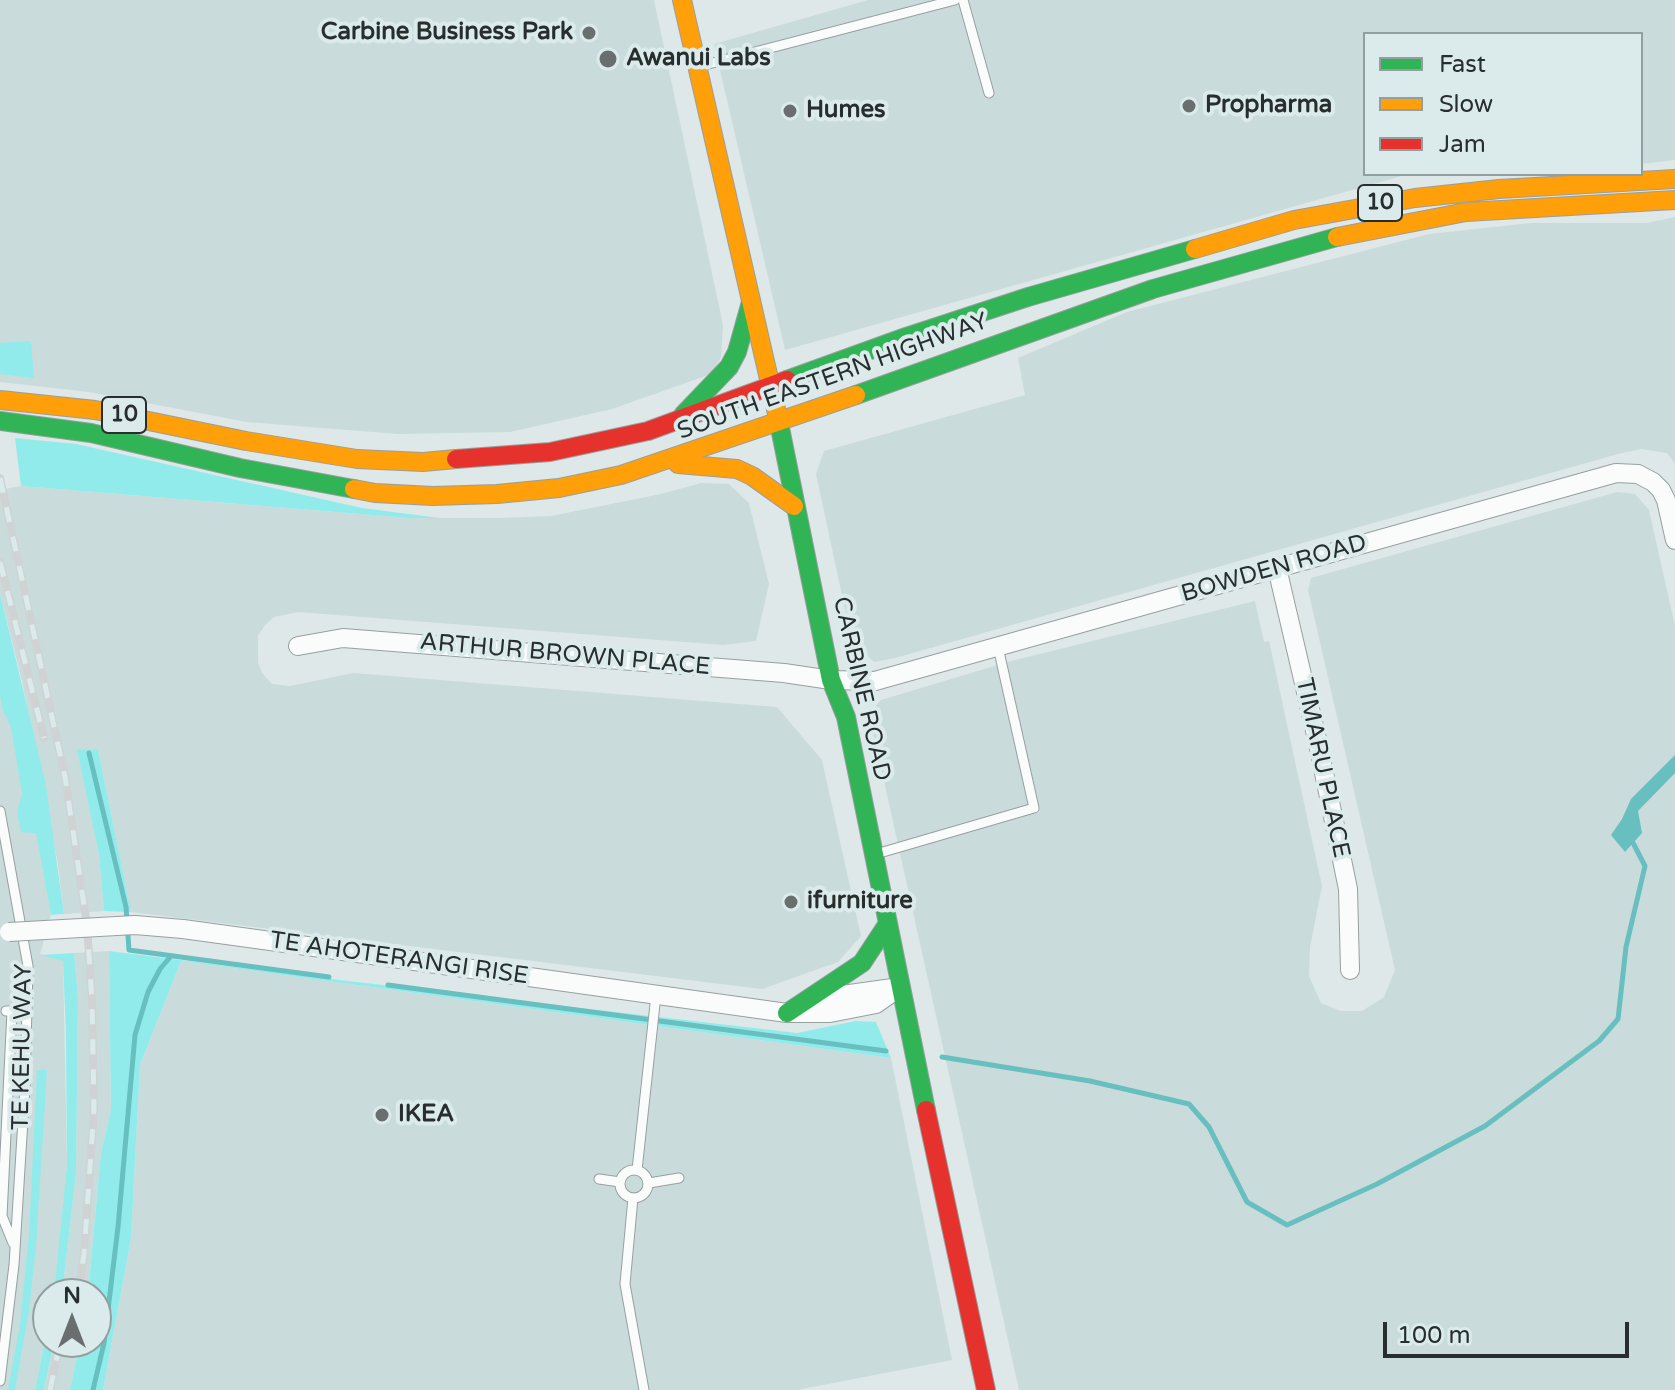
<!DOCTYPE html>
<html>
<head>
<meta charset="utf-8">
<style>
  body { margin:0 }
  #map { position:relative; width:1675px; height:1390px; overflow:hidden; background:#dee8e8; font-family:"Varela Round",sans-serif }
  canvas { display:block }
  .legend { position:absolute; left:1363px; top:32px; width:280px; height:144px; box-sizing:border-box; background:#dbebeb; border:2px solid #939f9f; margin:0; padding:10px 14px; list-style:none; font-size:24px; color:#282e2d }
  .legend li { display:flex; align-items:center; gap:16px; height:40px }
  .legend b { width:40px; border:2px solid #939f9f }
  .north { position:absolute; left:32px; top:1278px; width:80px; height:80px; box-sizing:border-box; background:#dbebeb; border:2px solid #939f9f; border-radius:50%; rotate:0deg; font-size:22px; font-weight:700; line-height:32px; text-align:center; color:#282e2d }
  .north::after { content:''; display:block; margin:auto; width:28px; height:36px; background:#686f6e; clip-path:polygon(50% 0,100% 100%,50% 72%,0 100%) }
  .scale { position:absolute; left:1383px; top:1322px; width:246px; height:36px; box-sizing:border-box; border:4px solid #282e2d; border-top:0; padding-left:10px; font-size:24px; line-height:28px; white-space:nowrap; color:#282e2d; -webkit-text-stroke:6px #dbebeb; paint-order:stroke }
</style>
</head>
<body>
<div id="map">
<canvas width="1675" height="1390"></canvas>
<ul class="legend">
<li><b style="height:10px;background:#30b455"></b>Fast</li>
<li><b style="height:10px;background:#ff9f0a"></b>Slow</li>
<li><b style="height:10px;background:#e5322d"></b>Jam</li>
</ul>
<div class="north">N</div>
<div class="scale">100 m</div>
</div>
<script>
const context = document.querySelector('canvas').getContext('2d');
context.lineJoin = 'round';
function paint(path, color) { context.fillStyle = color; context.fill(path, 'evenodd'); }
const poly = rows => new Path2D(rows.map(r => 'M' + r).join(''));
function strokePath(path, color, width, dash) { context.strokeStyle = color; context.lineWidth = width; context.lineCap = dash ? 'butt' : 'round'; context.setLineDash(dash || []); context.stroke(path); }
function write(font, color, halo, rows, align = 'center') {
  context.font = font + ' "Varela Round",sans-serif'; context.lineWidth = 8; context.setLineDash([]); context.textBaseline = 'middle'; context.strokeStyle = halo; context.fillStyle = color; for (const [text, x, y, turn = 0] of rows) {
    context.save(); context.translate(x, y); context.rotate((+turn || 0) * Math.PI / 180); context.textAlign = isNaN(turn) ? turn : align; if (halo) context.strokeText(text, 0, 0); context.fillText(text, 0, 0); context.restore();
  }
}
paint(poly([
  [0,0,654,0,723,325,721,357,711,374,612,409,510,432,398,434,247,422,89,392,0,382],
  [868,0,1675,0,1675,160,1641,164,1641,34,1365,34,1365,174,1409,174,785,350,714,44],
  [1675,217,1675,464,1667,453,1641,449,1618,454,895,658,874,662,852,642,816,474,824,451,1025,395,1018,358,1127,312,1429,234,1531,223,1647,223],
  [701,483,729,484,749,503,769,584,756,641,723,645,298,612,274,617,265,625,258,636,258,662,262,673,272,684,290,686,353,673,777,707,822,760,861,936,838,962,762,989,131,912,98,751,78,749,99,855,104,911,64,914,58,864,22,681,0,594,0,490,21,486,409,518,500,518,551,516,661,494],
  [1617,492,1635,494,1649,510,1675,626,1675,1390,1019,1390,870,718,874,708,881,700,1011,661,1255,601,1264,642,1269,641,1322,886,1310,947,1309,976,1321,1003,1341,1011,1362,1011,1384,997,1395,970,1308,590,1311,578],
  [0,633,13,686,51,915,40,954,63,960,67,1164,56,1284,54,1294,48,1294,48,1325,35,1390,0,1390],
  [109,951,111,1110,101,1153,88,1294,62,1294,76,1173,78,997,74,953],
  [181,961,891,1058,952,1360,797,1390,103,1390,131,1238,140,1065],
  [54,1342,80,1342,70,1390,44,1390]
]), '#cadbdb');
paint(poly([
  [31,341,34,378,0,374,0,343],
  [15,438,76,444,362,508,440,518,409,518,21,486],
  [0,594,46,785,64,914,51,915,36,833,21,832,17,812,22,794,11,727,2,708,0,696],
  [77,749,98,750,131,912,104,911,99,855],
  [109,951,331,979,797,1033,856,1021,876,1022,891,1058,181,961,140,1065,131,1238,103,1390,70,1390,80,1342,96,1342,96,1294,88,1294,101,1153,111,1110],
  [74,953,78,997,76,1173,62,1294,54,1294,67,1164,66,1034,63,961,40,955],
  [37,1070,47,1070,36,1247,29,1310,15,1390,8,1390,20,1324,29,1235],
  [48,1325,48,1342,54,1342,44,1390,35,1390]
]), '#92ebeb');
paint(poly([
  [1675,755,1675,773,1638,811,1642,833,1625,852,1611,835,1622,819,1631,799]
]), '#68bfbf');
strokePath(poly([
  [89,753,126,907,129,950,329,977],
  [388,985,886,1051],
  [942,1057,1090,1081,1189,1104,1209,1127,1247,1202,1287,1225,1377,1184,1485,1126,1599,1041,1618,1019,1626,947,1645,866,1631,839],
  [93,1390,104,1343,118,1227,135,1035,148,992,160,969,171,956]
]), '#68bfbf', 5);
const lane = poly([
  [963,0,989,93],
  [701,66,955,0],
  [0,811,28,966,25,1087,14,1265,0,1381],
  [876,854,1034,808,998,647],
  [6,1011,12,1011,2,1216,13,1243],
  '620 1184a14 14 0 1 1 28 0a14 14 0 1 1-28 0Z',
  [637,1170,656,995],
  [599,1179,620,1182],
  [649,1183,679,1178],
  [633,1198,625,1284,644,1390]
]);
const street = poly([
  [1277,568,1317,739,1348,889,1350,970],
  [298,646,343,638,784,673,831,680,875,681,1616,473,1638,474,1653,482,1661,490,1666,500,1675,540],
  [336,950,787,1013,830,1013,876,1004,900,987],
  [815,1002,828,997,900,987]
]);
const fast = poly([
  [787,380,906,337,1028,297,1195,249],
  [856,395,1153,289,1337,237],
  [683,415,729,367,737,352,751,302],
  [778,418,831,680,846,717,926,1110],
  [0,421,91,433,240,468,354,489],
  [787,1013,862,963,887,925]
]);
const slow = poly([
  [682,0,778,418],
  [1337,237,1466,212,1675,200],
  [1195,249,1294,220,1415,198,1499,189,1675,179],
  [0,400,95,410,246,441,357,459,423,462,456,459],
  [678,464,737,469,752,476,794,506],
  [354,489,375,493,433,496,497,494,559,488,621,475,856,395]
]);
const jam = poly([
  [456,459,550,452,648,431,787,380],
  [926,1110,986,1390]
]);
strokePath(lane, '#989f9f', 11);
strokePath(street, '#989f9f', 20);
strokePath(fast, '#989f9f', 20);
strokePath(slow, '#989f9f', 20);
strokePath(jam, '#989f9f', 20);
strokePath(lane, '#fafcfc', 9);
strokePath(street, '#fafcfc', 18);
strokePath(fast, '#30b455', 18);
strokePath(slow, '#ff9f0a', 18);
strokePath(jam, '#e5322d', 18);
const rail = poly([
  [0,478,65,777,87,925,92,1001,94,1109,84,1254,78,1294],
  [0,562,44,738],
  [50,1390,60,1342]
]);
strokePath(rail, '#d0d3d3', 8);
strokePath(rail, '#dbebeb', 5, [15]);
const streetBridge = poly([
  [9,932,135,925,183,929,336,950]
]);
strokePath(streetBridge, '#989f9f', 20, []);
strokePath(streetBridge, '#fafcfc', 18);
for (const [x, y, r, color] of [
  [589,33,8,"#686f6e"],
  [608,59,10,"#686f6e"],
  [1189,106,8,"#686f6e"],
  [790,111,8,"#686f6e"],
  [791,902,8,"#686f6e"],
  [382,1115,8,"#686f6e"]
]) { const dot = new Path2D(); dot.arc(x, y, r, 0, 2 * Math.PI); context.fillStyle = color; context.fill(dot); strokePath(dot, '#dbebeb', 3); }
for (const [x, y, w] of [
  [1380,203,44],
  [124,415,44]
]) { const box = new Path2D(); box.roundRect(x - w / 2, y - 18, w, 36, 6); context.fillStyle = '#dbebeb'; context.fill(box); strokePath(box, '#282e2d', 2); }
write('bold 22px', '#282e2d', null, [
  ["10",1380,203],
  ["10",124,415]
]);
write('bold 24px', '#282e2d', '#dbebeb', [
  ["Carbine Business Park",573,33,"right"],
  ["Awanui Labs",626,59],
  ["Propharma",1205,106],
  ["Humes",806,111],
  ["ifurniture",807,902],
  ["IKEA",398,1115]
], 'left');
write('24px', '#282e2d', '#dbebeb', [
  ["SOUTH EASTERN HIGHWAY",833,377,-20],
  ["BOWDEN ROAD",1274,569,-16],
  ["ARTHUR BROWN PLACE",565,655,5],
  ["CARBINE ROAD",861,689,77],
  ["TIMARU PLACE",1322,768,78],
  ["TE AHOTERANGI RISE",399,959,8],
  ["TE KEHU WAY",23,1047,-89]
]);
</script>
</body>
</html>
